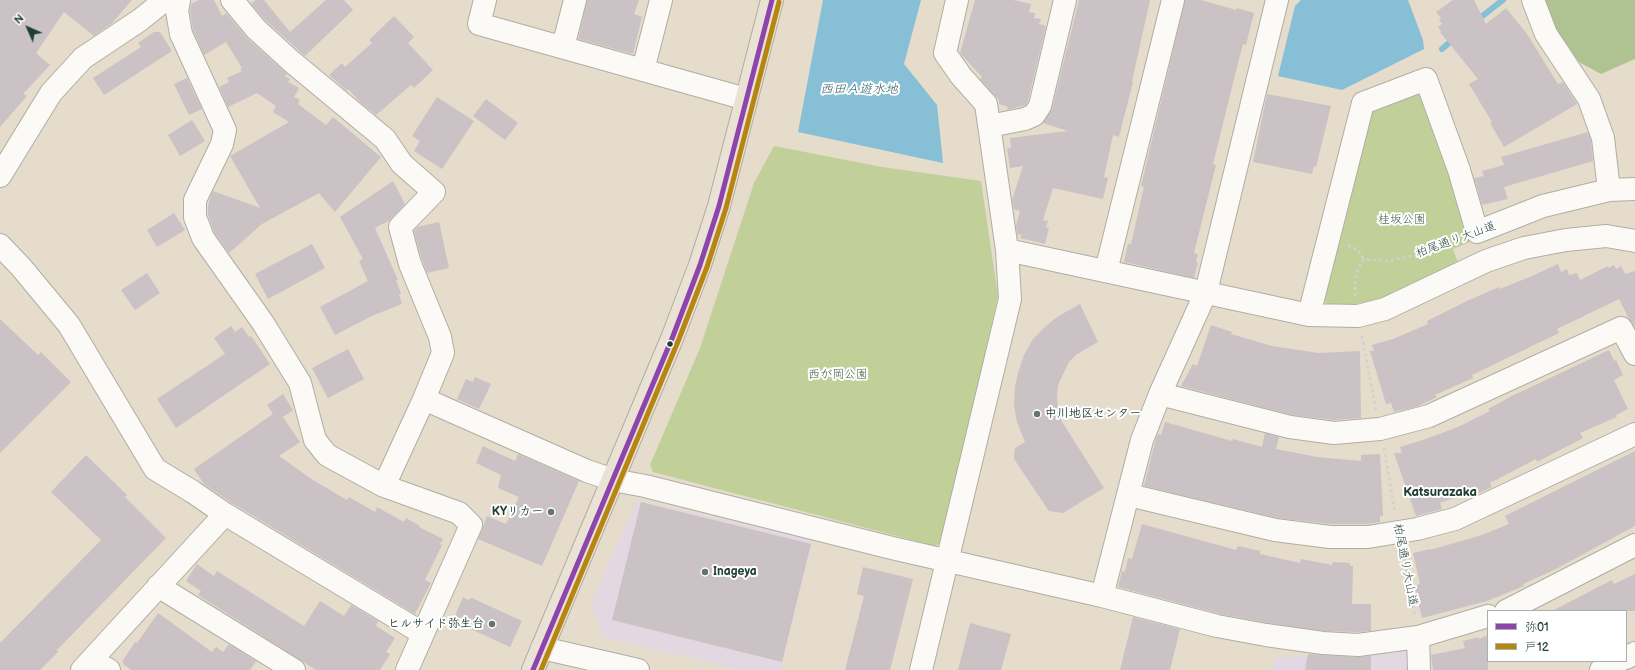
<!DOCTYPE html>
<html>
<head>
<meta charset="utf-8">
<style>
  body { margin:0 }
  #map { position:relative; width:1635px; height:670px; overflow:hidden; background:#e5dccb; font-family:"Balsamiq Sans","Klee One",sans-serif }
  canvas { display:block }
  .legend { position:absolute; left:1487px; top:610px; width:140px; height:52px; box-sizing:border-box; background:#fff; border:1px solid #a5b1ae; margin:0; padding:5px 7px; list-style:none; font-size:12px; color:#1f3d34 }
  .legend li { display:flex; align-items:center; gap:8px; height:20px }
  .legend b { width:20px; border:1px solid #a5b1ae }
  .north { position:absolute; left:8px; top:8px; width:40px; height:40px; -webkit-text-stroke:3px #fff; paint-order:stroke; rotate:315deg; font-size:11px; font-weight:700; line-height:16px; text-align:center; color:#1f3d34 }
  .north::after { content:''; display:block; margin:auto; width:14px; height:18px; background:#1f3d34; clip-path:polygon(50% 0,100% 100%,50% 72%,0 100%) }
</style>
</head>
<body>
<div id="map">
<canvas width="1635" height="670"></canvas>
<ul class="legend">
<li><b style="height:5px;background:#8e44ad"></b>弥01</li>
<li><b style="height:5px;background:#b68610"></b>戸12</li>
</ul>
<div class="north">N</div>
</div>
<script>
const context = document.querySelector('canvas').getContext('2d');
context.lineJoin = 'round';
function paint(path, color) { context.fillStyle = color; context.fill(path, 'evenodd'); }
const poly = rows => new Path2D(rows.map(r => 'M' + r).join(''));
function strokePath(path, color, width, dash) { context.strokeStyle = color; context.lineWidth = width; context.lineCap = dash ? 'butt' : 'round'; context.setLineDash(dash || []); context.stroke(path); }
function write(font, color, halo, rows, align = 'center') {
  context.font = font + ' "Balsamiq Sans","Klee One",sans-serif'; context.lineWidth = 4; context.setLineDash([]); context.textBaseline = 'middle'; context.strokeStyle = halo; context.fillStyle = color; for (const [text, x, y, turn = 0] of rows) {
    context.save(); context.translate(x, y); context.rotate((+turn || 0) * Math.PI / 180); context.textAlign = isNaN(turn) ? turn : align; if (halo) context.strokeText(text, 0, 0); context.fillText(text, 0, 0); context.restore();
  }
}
paint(poly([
  [637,500,813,540,780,670,741,670,603,637,590,604],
  [1403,647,1413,653,1414,670,1272,670,1275,657,1367,654]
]), '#e3d8e2');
paint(poly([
  [1415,91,1424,96,1453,176,1470,242,1453,249,1458,263,1395,294,1363,303,1329,307,1322,297,1372,109],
  [774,146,882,167,981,181,998,296,942,542,935,546,653,472,650,465,700,348,754,183]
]), '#c1d099');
paint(poly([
  [1544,0,1635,0,1635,59,1601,74,1579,62,1552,25]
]), '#afc291');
paint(poly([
  [823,0,921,0,904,64,937,105,943,163,798,132],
  [1301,0,1408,0,1423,40,1424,49,1342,90,1278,76,1295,6]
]), '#86bfd6');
strokePath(poly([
  [1476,21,1503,0],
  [1442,49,1455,38]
]), '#86bfd6', 6);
paint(poly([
  [0,0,132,0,112,23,94,36,64,12,36,53,50,65,23,94,27,96,0,127],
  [199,0,214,0,222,16,226,13,247,38,287,74,285,76,290,79,288,82,299,88,294,97,300,100,298,104,326,125,333,117,381,157,335,212,319,193,262,224,229,253,214,232,208,215,208,206,211,195,213,191,260,208,230,156,289,122,273,112,276,106,257,93,228,107,219,87,229,82,227,78,242,71,240,69,242,68,226,42,204,55,193,30,190,11,191,4],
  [256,0,264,0,290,32,326,0,344,0,353,10,305,56,265,20,251,4],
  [587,0,639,0,634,14,642,17,633,54,578,39],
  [975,0,1013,0,1031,4,1029,12,1035,13,1034,18,1041,19,1039,24,1046,26,1028,101,1026,105,1007,110,1008,107,999,104,999,100,980,79,982,77,960,53],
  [1079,0,1150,0,1132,81,1133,82,1119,137,1113,135,1104,177,1108,178,1103,199,1053,188,1043,220,1048,221,1046,227,1049,228,1045,244,1020,238,1022,235,1017,234,1016,226,1020,211,1014,209,1012,200,1023,166,1010,168,1007,148,1011,148,1010,138,1068,131,1043,123,1052,109],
  [1185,0,1201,0,1236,10,1237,8,1254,13,1246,45,1243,44,1237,67,1213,164,1216,165,1194,253,1198,254,1196,262,1198,262,1194,278,1124,262,1128,244,1131,244,1144,187,1141,186],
  [1453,0,1474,0,1486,24,1506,8,1527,34,1558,84,1563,82,1577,104,1504,147,1490,123,1492,122,1469,84,1478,79,1440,32,1441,31,1438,27,1442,24,1439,20,1441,18,1436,12],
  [394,16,414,37,408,43,433,70,414,88,411,85,376,115,361,103,349,90,346,90,329,75,342,63,345,67,372,43,369,40],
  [154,32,160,32,172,51,104,95,93,78,141,47,138,43],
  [187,78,202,109,189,115,174,84],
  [1267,94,1331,106,1316,167,1314,166,1312,174,1253,162],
  [437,97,474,121,442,169,414,151,420,141,412,136],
  [486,99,518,123,505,140,473,116],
  [192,120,205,141,180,156,168,135],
  [1588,132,1591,141,1593,161,1504,187,1508,199,1482,205,1474,178,1484,176,1482,171,1504,165,1501,157],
  [393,181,405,204,390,220,375,228,398,280,396,280,401,294,399,295,402,304,374,315,335,335,320,307,368,281,359,261,363,259,340,217],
  [174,213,185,230,157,247,147,230],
  [439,222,449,268,427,273,422,260,414,231,417,227],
  [312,244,325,268,268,299,255,274],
  [1558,264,1561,272,1567,269,1569,275,1577,273,1580,280,1608,266,1609,268,1614,265,1616,269,1621,266,1625,274,1635,271,1635,328,1628,317,1619,299,1557,329,1559,333,1472,375,1473,378,1435,395,1437,397,1416,407,1394,412,1391,403,1386,404,1370,351,1374,351,1372,345,1393,339,1428,324,1427,321,1467,301,1499,287,1500,289,1532,276],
  [147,273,160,293,135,310,121,290],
  [1080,304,1098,342,1077,354,1069,362,1058,385,1057,395,1058,407,1061,420,1104,488,1063,513,1049,511,1014,459,1015,448,1025,442,1017,422,1014,405,1015,386,1018,373,1024,355,1033,339,1045,327,1057,317],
  [0,319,38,355,41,352,71,382,0,453],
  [1211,325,1232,332,1231,334,1272,346,1318,353,1360,351,1361,418,1334,420,1292,415,1181,386,1193,364,1197,366],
  [231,326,235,332,242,327,249,337,251,336,270,364,176,428,157,399,225,354,214,338],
  [348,349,364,379,328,398,312,368],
  [1609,350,1614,361,1616,360,1623,375,1614,380,1628,409,1616,415,1617,417,1580,433,1583,438,1537,462,1536,459,1490,483,1492,487,1472,496,1470,492,1440,503,1442,509,1416,516,1394,453,1402,453,1400,447,1426,439,1458,427,1490,411,1488,409,1512,396],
  [475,377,491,384,479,409,457,399,466,379,473,382],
  [283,394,293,410,283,417,300,442,279,456,313,480,347,500,349,497,375,512,377,507,404,522,406,518,420,526,419,527,443,539,440,544,442,545,425,580,431,583,415,614,232,503,204,484,194,469,273,414,267,405],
  [1165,422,1232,441,1233,439,1262,447,1265,433,1279,437,1276,449,1317,457,1361,461,1361,455,1380,454,1383,516,1380,516,1380,522,1367,524,1331,524,1277,518,1144,486,1156,438,1158,434,1161,435],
  [483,446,515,461,518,454,579,481,542,566,478,539,487,516,506,524,519,497,498,488,501,475,476,463],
  [1635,451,1635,526,1556,569,1523,584,1524,586,1487,601,1422,618,1414,586,1420,584,1413,553,1430,549,1430,550,1482,535,1509,524,1505,516],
  [86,455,127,495,125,497,166,538,57,650,58,652,40,670,0,670,0,643,101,540,51,492],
  [641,502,811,544,782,662,612,620],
  [1142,524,1236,550,1238,546,1260,551,1260,554,1300,563,1301,559,1332,565,1333,562,1350,563,1350,566,1353,566,1352,604,1371,604,1371,631,1358,632,1324,631,1268,623,1220,614,1118,587,1122,571,1125,572,1128,558,1132,559],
  [197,564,214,576,217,571,304,626,320,601,344,616,351,605,378,621,376,626,395,638,386,652,390,654,380,670,316,670,198,595,201,591,186,581],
  [863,567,913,579,890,670,845,670,864,596,857,594],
  [1635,574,1635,611,1552,611,1612,580,1614,584],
  [463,597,468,600,472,598,522,621,510,647,462,625,463,622,454,618],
  [158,613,212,652,216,647,223,652,229,644,256,661,250,670,131,670,123,664,124,663,122,662,135,642,137,643],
  [1133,617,1180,629,1170,670,1120,670],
  [970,623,1011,634,1001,670,958,670],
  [1488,635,1488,670,1433,670,1431,655,1465,648,1463,641,1479,637,1479,639],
  [1308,654,1357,657,1371,656,1371,670,1305,670]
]), '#cac2c5');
const minor = poly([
  [179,0,177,11,181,34,225,130,222,144,195,200,195,217,203,238,263,323,300,383,315,440,327,455,384,486,459,513,471,525,407,670],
  [232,0,256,29,291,61,385,139,402,164,434,192,400,227,410,264,440,337,443,353,424,399,384,486],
  [485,0,479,24,746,99],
  [1533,0,1546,34,1589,99,1603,138,1609,190],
  [563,47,575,0],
  [643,70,661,0],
  [989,126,1025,119,1034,115,1040,106,1065,0],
  [0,176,51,93,83,58,140,20,165,0],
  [0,245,21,267,69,325,155,469,193,492,225,514,422,633],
  [1007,250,1309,315,1358,316,1385,309,1486,261,1524,248,1566,240,1606,236,1635,241],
  [1106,271,1173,0],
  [1309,315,1363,103,1426,79,1459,170,1477,232,1543,206,1609,190,1635,189],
  [1160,394,1290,427,1334,433,1380,429,1429,416,1621,328,1635,354],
  [424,399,587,471,613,480,645,486,892,548,1102,596,1217,626,1266,635,1323,643,1358,645,1418,637,1488,616],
  [1129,495,1275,530,1330,537,1368,537,1417,529,1455,519,1635,434],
  [158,586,294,670],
  [1102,596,1142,440,1160,394,1206,292,1277,0],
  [1506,611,1635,545],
  [1418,637,1419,670],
  [542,648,638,670],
  [1626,658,1635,653],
  [92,660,109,670],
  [82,670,225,514],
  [921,670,1010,299,1007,250,986,104,961,76,945,53,957,0],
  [1601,670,1619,661]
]);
const major = poly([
  [533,670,673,336,700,265,719,206,772,0]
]);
strokePath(minor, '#b0aea2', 24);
strokePath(major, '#b0aea2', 24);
strokePath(poly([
  [1348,245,1358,250,1364,259],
  [1355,296,1355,283,1358,269,1364,259,1388,261,1416,255,1459,240],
  [1362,336,1376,410],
  [1384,448,1395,512],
  [1403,552,1415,616]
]), '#d1d1cd', 2.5, [3, 3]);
strokePath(minor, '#fbfaf7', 22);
strokePath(major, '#ebe2d6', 22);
strokePath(poly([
  [533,670,673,336,700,265,719,206,772,0]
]), '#8e44ad', 5);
strokePath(poly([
  [541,670,679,339,707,267,726,208,779,2]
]), '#b68610', 5);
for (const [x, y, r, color] of [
  [670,344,3.5,"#1f3d34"],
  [1037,414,4,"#647569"],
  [551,512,4,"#647569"],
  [705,572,4,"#647569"],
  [492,624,4,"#647569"]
]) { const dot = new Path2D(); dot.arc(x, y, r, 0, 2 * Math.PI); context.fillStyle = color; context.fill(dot); strokePath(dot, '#fff', 1.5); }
write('12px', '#406043', '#fff', [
  ["桂坂公園",1402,220],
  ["西が岡公園",838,375]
]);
write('12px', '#1f3d34', '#fff', [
  ["柏尾通り大山道",1456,240,-20],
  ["柏尾通り大山道",1405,565,79]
]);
write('bold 12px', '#1f3d34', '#fff', [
  ["中川地区センター",1045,414],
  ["KYリカー",543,512,"right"],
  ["Inageya",713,572],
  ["ヒルサイド弥生台",484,624,"right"]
], 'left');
write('italic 13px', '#326066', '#fff', [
  ["西田Ａ遊水地",859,90]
]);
write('bold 13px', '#1f3d34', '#fff', [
  ["Katsurazaka",1440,493]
]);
</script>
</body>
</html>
